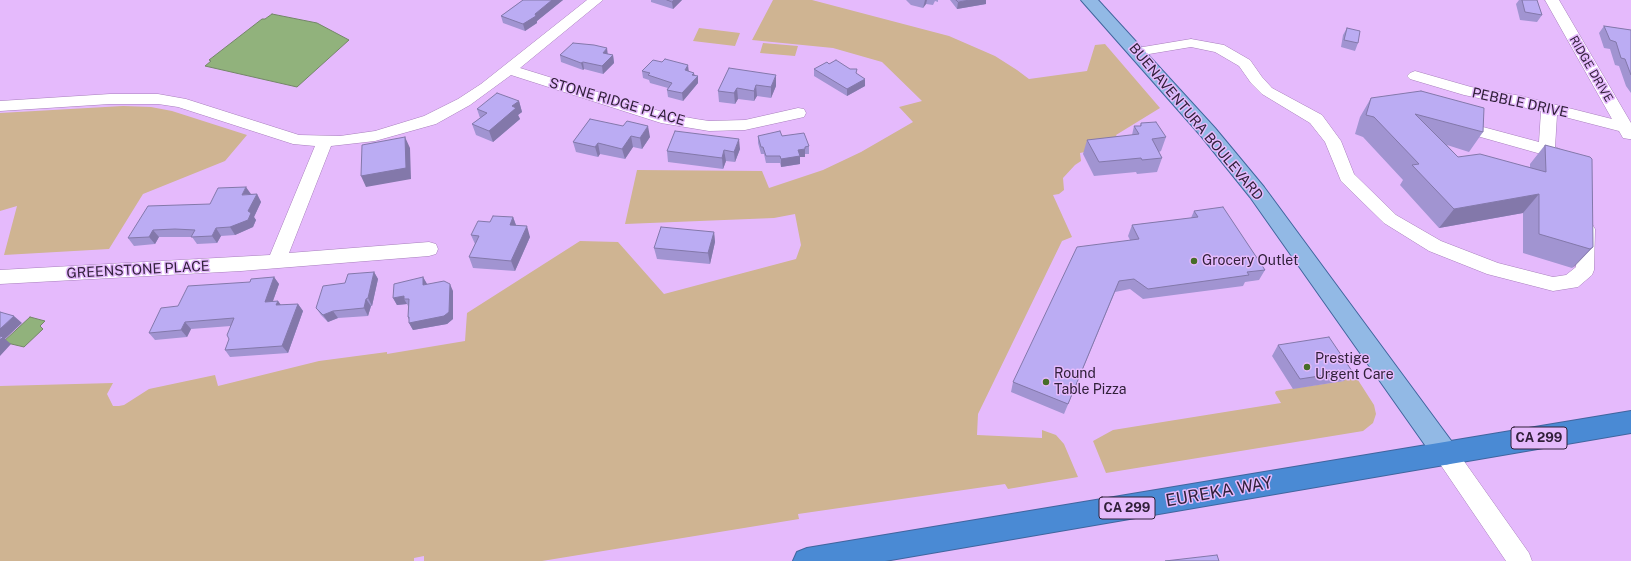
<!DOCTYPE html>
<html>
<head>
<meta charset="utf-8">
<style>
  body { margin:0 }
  canvas { display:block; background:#e5bafc }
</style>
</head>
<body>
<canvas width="1631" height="561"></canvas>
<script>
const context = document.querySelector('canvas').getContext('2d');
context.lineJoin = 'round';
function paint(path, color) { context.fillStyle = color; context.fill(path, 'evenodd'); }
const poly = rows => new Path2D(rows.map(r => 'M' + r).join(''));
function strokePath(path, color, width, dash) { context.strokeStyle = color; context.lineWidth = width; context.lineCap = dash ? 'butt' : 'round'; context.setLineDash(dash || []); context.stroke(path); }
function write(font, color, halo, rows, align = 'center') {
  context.font = font + ' "Public Sans",sans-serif'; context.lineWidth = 3; context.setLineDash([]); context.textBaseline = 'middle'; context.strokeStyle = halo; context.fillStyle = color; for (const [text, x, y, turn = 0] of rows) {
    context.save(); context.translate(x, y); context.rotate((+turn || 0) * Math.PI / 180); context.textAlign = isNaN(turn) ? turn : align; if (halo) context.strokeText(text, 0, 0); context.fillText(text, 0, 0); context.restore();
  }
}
paint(poly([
  [773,0,812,0,949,36,995,56,1017,70,1029,79,1087,71,1095,45,1105,44,1160,108,1116,135,1119,140,1112,146,1080,153,1081,161,1075,165,1063,178,1064,190,1059,194,1053,195,1072,237,1062,241,978,414,977,435,1042,438,1042,430,1056,435,1064,444,1078,477,1008,489,1005,484,805,513,798,514,799,519,542,561,424,561,424,556,414,558,414,561,0,561,0,386,113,383,107,394,113,406,119,406,124,405,149,389,215,375,218,386,319,361,387,352,387,354,465,341,467,313,580,241,618,242,664,294,796,259,801,245,795,214,774,218,625,224,637,170,762,171,769,188,823,170,861,152,913,122,899,107,922,101,882,62,833,48,752,40],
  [699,28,740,33,735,46,693,41],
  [763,43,798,46,795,56,760,53],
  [123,106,151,107,172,111,247,135,225,161,143,194,109,249,4,255,17,206,0,211,0,113],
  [1344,378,1358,380,1374,405,1376,414,1373,423,1363,431,1106,473,1093,441,1113,430,1281,403,1275,393,1276,391,1344,381]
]), '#cfb492');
const water = poly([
  [272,14,317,23,349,40,297,87,205,66,211,61,209,60,262,19,265,19,272,14],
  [30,317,45,321,40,326,43,329,24,347,3,342,30,317]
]);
paint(water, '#91b27c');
strokePath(water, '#748668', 1);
const minor = poly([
  [587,0,603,0,520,68,669,114,696,119,709,121,745,120,798,108,804,109,806,113,804,117,745,130,709,131,661,123,511,75,470,105,436,124,375,141,331,146,289,253,429,242,436,244,438,249,436,254,429,256,241,271,0,284,0,270,270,255,315,146,293,144,178,107,158,104,110,104,0,111,0,101,110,94,158,94,186,99,299,135,340,136,375,131,424,116,458,99,481,84,587,0],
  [1545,0,1559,0,1631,123,1631,139,1629,139,1623,138,1619,131,1557,115,1555,147,1573,155,1575,159,1573,163,1567,165,1541,154,1477,136,1475,132,1477,128,1483,127,1539,142,1541,111,1464,95,1410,79,1407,76,1410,73,1415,71,1471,87,1521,96,1612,119,1545,0],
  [1191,39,1224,45,1250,60,1262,77,1272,88,1322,115,1341,141,1354,174,1396,215,1441,241,1498,263,1553,277,1566,275,1576,267,1577,229,1580,224,1586,223,1592,224,1595,229,1594,270,1592,275,1578,287,1553,291,1487,274,1429,251,1384,223,1341,181,1325,142,1310,123,1262,94,1251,83,1239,66,1215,52,1191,47,1137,56,1132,55,1130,52,1132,49,1137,48,1191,39],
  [1446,444,1454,447,1529,553,1532,561,1506,561,1438,461,1435,454,1438,447,1446,444]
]);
const major = poly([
  [1081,0,1098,0,1215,128,1264,187,1455,446,1459,454,1455,462,1446,465,1437,462,1250,197,1201,136,1081,0]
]);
const highway = poly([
  [1631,411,1631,433,885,561,793,561,797,552,807,548,1631,411]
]);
strokePath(minor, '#a77ebc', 1);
strokePath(major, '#41659e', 2);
strokePath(highway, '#41659e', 2);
paint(minor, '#fff');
paint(major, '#92b9e5');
paint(highway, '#4a8ad4');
paint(poly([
  [523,0,563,0,537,21,537,23,525,31,503,23,501,16],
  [651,0,682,0,673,9,651,2],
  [906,0,938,0,938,2,935,1,933,5,926,4,923,8,911,5],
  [950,0,986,0,986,4,957,9],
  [1519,0,1537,0,1542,15,1537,22,1520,20,1516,4],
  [1604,26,1631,30,1631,93,1626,86,1619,66,1615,65,1610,49,1604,48,1599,33],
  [1347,28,1358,43,1355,51,1341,47,1343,35],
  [608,54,613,55,614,63,603,74,584,69,583,70,561,62,560,55],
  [829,64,856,73,865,86,847,96,814,76,814,69],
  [729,68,776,86,771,98,757,96,754,101,738,99,735,104,719,102,718,91],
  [642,71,689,71,695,75,698,83,683,101,668,97,667,90,668,88,650,83,649,80,643,78],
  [1371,98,1483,132,1469,152,1447,145,1458,157,1530,167,1530,164,1545,145,1593,247,1572,268,1523,253,1523,213,1439,228,1400,185,1403,180,1363,137,1355,134,1360,117],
  [519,101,522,112,518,115,520,119,493,142,476,135,472,124,480,118,477,109],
  [590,119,650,137,642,149,633,147,625,159,600,154,598,157,576,152,573,142],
  [1141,123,1166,137,1161,151,1159,152,1162,158,1157,172,1137,174,1136,172,1094,176,1083,154,1087,140,1132,135,1134,126,1140,126],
  [758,136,782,136,809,146,809,154,805,154,805,157,800,157,800,164,781,167,780,163,766,163,764,154,761,154,758,143],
  [740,149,735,162,726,161,723,169,668,162,667,151],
  [251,194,257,194,261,202,254,217,256,220,253,227,235,235,221,236,217,243,197,244,192,237,159,237,155,244,134,246,128,238,210,204],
  [1194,211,1265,270,1259,280,1245,282,1243,286,1143,299,1130,289,1115,292,1064,414,1011,392,1013,382,1130,240,1128,236,1132,225,1191,218],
  [513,217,516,225,530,237,515,271,473,268,469,257,475,244,471,235,490,222],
  [714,232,715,242,710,264,657,259,654,248],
  [374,272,378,279,372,306,371,306,368,316,338,318,328,322,321,315,316,308],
  [274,277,279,284,273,301,278,301,281,305,298,304,303,311,288,353,230,357,225,350,229,339,231,326,191,329,187,337,155,340,149,333,178,306,250,282],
  [423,277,427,284,453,291,453,319,447,324,413,330,409,323,409,320,408,317,408,306,407,304,397,305,393,298],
  [1278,345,1352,371,1344,381,1293,389,1272,356]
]), '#a194d1');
paint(poly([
  [552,0,563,0,537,21,537,23,525,31,523,24,535,14],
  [674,0,682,0,673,9,672,2],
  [925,0,927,0,926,4,923,8],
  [970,0,986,0,986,4,957,9,958,2],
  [607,48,608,56,603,53],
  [613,55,614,63,603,74,602,66],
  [583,62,584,69,583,70,581,63],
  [688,65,689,73,685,70],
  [694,73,695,79,698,76,698,83,683,101,682,93],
  [776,75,776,86,771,98,771,87],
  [865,79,865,86,847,96,847,89],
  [756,85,757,96,754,101,754,91],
  [737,88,738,99,735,104,734,93],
  [519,101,522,112,518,115,520,119,493,142,489,131,512,106],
  [648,126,650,137,642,149,640,138],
  [631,136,633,147,625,159,622,149],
  [405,137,410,148,411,179,366,187,361,176],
  [739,139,740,149,735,162,734,152],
  [598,143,600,154,598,157,595,147],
  [805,149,805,157,800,157,800,164,781,167,781,159,798,150],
  [724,150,726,161,723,169,722,158],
  [246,187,251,194,242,195],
  [257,194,261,202,254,217,256,220,253,227,235,235,230,227,248,211],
  [1539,194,1523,213,1439,228,1454,209],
  [513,217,517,228,510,225],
  [527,226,530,237,515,271,511,261],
  [216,228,221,236,217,243,212,236],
  [153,230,159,237,155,244,149,237],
  [714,232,715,242,710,264,708,253],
  [1593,247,1575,266,1572,268,1590,249],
  [374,272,378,279,372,306,368,298],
  [274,277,279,284,270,309,265,302],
  [423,277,427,284,423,285],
  [450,284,453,291,453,319,447,324,413,330,409,323,411,323,408,317],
  [404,296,404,299,407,304,397,305,393,298],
  [366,299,371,306,368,316,364,308],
  [278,301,283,308,276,305],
  [298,304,303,311,288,353,282,346],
  [333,311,338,318,328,322,323,315],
  [14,316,22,323,5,339,11,344,0,356,0,329],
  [185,322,191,329,187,337,181,330]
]), '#8378aa');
const building = poly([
  [523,0,552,0,535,14,536,16,523,24,501,16,523,0],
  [667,0,674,0,672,2,667,0],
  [956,0,970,0,958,2,956,0],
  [1522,0,1537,0,1542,15,1525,12,1522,0],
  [1604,26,1631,30,1631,75,1625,59,1621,58,1616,42,1610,40,1604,26],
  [1347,28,1360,31,1358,43,1344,40,1347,28],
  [573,43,594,45,607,48,603,53,613,55,602,66,583,62,581,63,560,55,573,43],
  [665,59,688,65,685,70,694,73,692,75,698,76,682,93,667,90,672,83,648,75,650,73,642,71,653,60,662,62,665,59],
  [836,60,850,69,857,69,856,73,865,79,847,89,814,69,827,62,829,64,836,60],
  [729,68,776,75,771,87,756,85,754,91,737,88,734,93,718,91,729,68],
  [1421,91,1484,108,1483,132,1415,114,1458,157,1480,154,1546,172,1545,145,1590,157,1592,159,1593,247,1590,249,1539,234,1539,194,1454,209,1412,165,1419,164,1374,117,1366,115,1371,98,1421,91],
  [497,93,519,101,512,106,516,108,489,131,472,124,487,113,477,109,497,93],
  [590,119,623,126,627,121,648,126,640,138,631,136,622,149,598,143,595,147,573,142,590,119],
  [1156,122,1166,137,1152,139,1162,158,1142,160,1141,158,1099,162,1087,140,1139,134,1134,126,1141,126,1141,123,1156,122],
  [675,131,739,139,734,152,724,150,722,158,667,151,675,131],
  [780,131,782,136,804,133,809,146,805,147,805,149,798,150,800,156,781,159,780,156,766,156,763,147,761,147,758,136,780,131],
  [405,137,406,168,361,176,362,145,405,137],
  [246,187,242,195,257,194,248,211,251,213,248,220,230,227,216,228,212,236,191,237,195,230,175,229,153,230,149,237,128,238,148,206,210,204,218,188,246,187],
  [1223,207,1265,270,1247,272,1249,275,1148,289,1134,279,1119,281,1068,404,1013,382,1077,247,1139,239,1132,225,1198,217,1194,211,1223,207],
  [493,216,513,217,510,225,527,226,511,261,469,257,479,236,471,235,478,221,490,222,493,216],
  [661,227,714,232,708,253,654,248,661,227],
  [374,272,368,298,366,299,364,308,333,311,323,315,316,308,323,286,345,283,348,274,374,272],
  [274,277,265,302,278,301,276,305,298,304,282,346,225,350,229,339,227,335,234,318,185,322,181,330,149,333,161,308,178,306,188,286,250,282,251,279,274,277],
  [423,277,423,285,444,281,450,284,449,312,444,316,409,323,409,317,408,317,409,299,404,299,404,296,393,298,394,284,423,277],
  [0,312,14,316,0,329,0,312],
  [0,336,3,337,0,340,0,336],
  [1329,337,1352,371,1300,379,1278,345,1329,337],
  [1217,555,1219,561,1165,561,1217,555]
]);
paint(building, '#bbacf3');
strokePath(building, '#8378aa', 1);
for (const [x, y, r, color] of [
  [1194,261,4,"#466d28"],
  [1307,367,4,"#466d28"],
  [1046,382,4,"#466d28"]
]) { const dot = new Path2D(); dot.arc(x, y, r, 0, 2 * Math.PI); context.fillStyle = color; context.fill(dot); strokePath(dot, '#e5bafc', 1.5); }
write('12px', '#31203a', '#e5bafc', [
  ["RIDGE DRIVE",1591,69,60]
]);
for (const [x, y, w] of [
  [1539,438,56],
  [1127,508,56]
]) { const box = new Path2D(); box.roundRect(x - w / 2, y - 11, w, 22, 3); context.fillStyle = '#e5bafc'; context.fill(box); strokePath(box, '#31203a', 1); }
write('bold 13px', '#31203a', null, [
  ["CA 299",1539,438],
  ["CA 299",1127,508]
]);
write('14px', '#31203a', '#e5bafc', [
  ["STONE RIDGE PLACE",617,102,16],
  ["PEBBLE DRIVE",1520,103,12],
  ["BUENAVENTURA BOULEVARD",1196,122,50],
  ["GREENSTONE PLACE",138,270,-3]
]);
write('14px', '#31203a', '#e5bafc', [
  ["Grocery Outlet",1202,261],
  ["Prestige",1315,359],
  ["Urgent Care",1315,375],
  ["Round",1054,374],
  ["Table Pizza",1054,390]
], 'left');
write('17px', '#31203a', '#e5bafc', [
  ["EUREKA WAY",1219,492,-10]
]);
</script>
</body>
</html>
